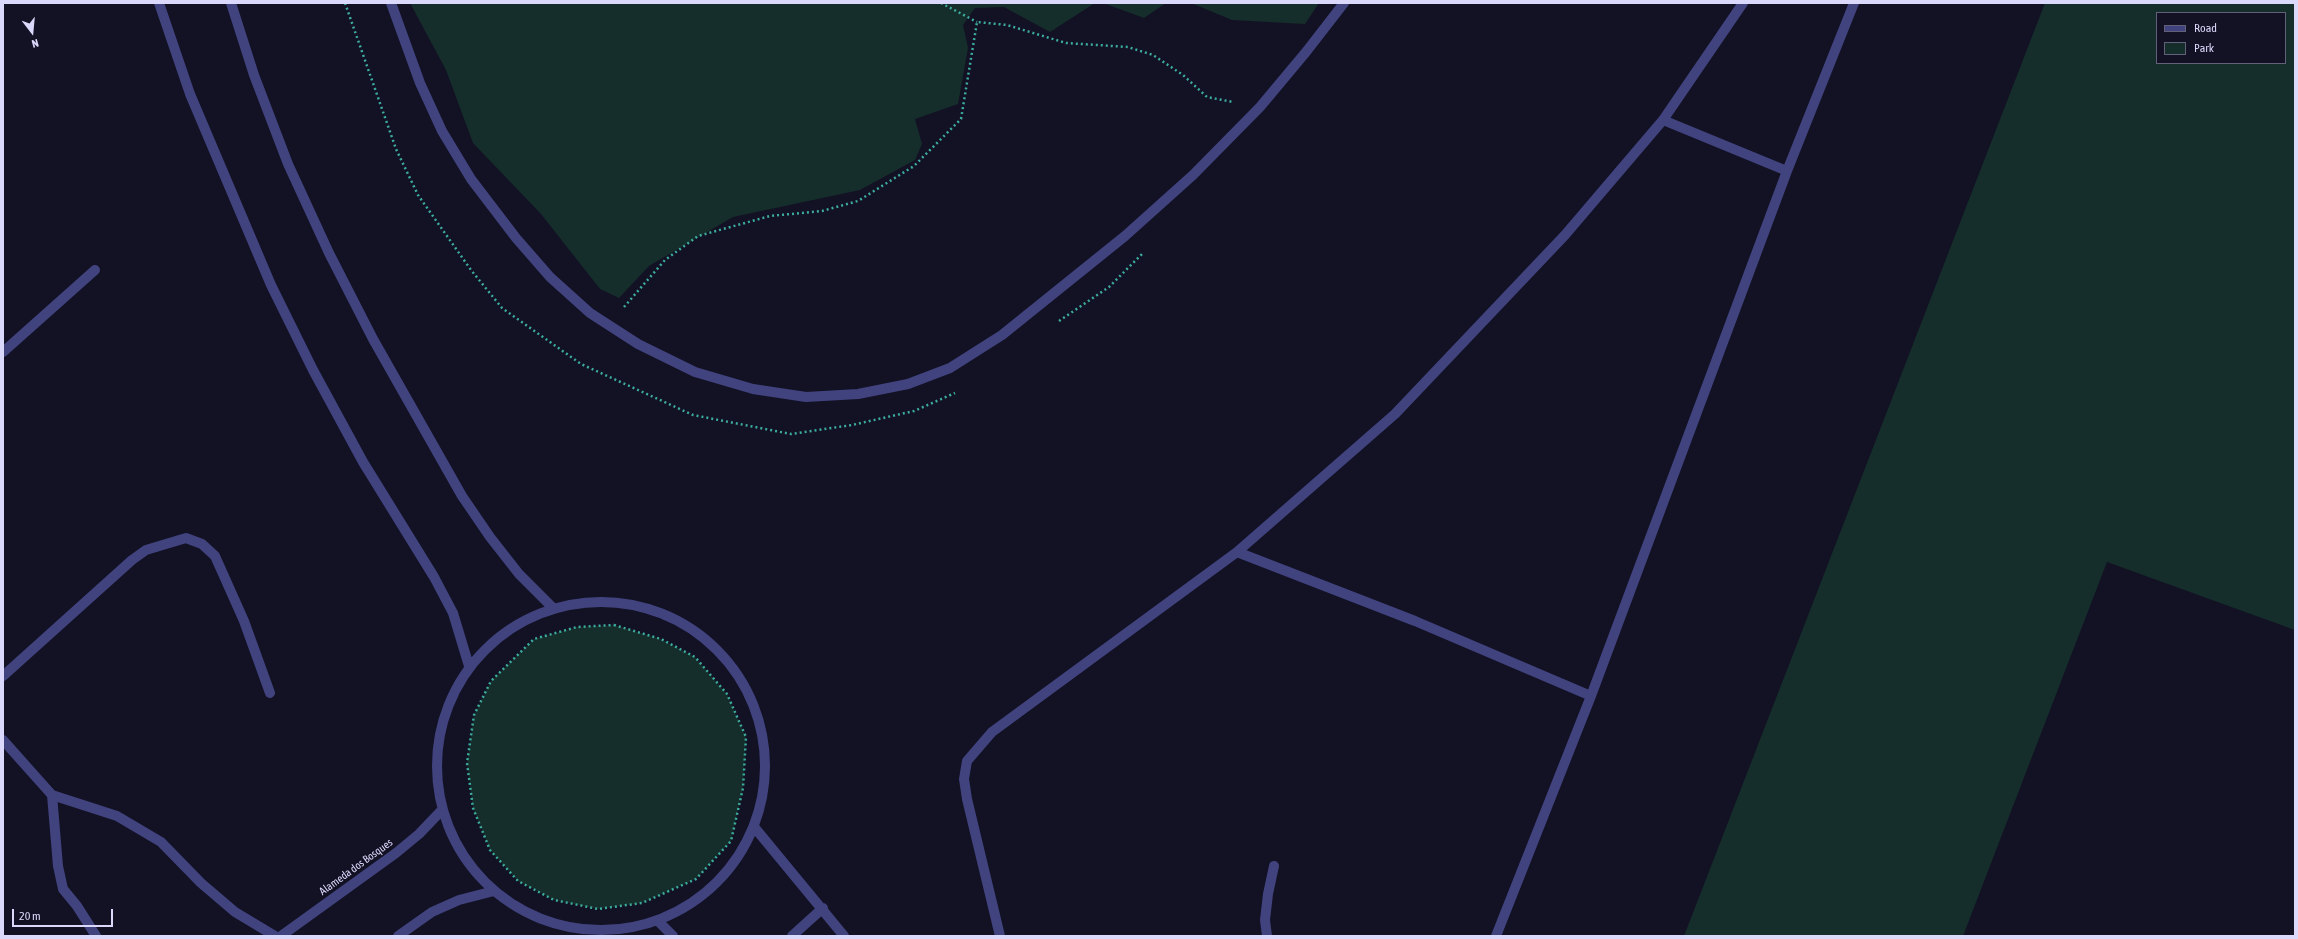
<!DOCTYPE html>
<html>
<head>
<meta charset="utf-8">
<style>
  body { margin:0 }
  #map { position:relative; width:2298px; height:939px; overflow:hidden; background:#131124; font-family:"Asap Condensed",sans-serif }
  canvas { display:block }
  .frame { position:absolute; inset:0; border:4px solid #dad8fb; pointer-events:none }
  .legend { position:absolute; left:2156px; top:12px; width:130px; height:52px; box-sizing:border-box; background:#131124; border:1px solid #63617a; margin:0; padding:5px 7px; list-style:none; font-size:12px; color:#dad8fb }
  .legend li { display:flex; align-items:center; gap:8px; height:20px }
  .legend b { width:20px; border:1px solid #63617a }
  .north { position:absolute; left:12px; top:12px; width:40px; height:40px; -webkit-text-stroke:3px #131124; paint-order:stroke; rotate:164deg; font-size:11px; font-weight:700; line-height:16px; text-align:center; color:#dad8fb }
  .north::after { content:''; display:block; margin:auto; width:14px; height:18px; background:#dad8fb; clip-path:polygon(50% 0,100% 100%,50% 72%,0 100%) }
  .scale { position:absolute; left:12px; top:909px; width:101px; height:18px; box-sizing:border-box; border:2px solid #dad8fb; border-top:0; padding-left:5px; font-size:12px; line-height:14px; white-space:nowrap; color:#dad8fb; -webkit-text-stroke:3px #131124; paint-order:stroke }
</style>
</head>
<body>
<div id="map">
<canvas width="2298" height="939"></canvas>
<div class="frame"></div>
<ul class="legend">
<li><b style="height:5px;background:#41437f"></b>Road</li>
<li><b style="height:11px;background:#152e2b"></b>Park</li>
</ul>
<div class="north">N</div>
<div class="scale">20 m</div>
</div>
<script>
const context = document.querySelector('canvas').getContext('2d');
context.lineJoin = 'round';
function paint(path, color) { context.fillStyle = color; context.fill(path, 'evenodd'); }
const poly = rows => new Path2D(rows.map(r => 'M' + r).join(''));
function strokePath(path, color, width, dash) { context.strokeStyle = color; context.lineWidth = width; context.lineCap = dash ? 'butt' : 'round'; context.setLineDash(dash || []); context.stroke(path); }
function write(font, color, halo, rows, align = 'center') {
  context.font = font + ' "Asap Condensed",sans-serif'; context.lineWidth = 3; context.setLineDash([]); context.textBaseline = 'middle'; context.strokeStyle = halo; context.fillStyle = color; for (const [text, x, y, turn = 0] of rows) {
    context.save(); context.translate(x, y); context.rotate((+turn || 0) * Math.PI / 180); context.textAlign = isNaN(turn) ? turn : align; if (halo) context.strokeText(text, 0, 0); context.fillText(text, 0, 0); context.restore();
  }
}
paint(poly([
  [410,3,1095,3,1050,32,1004,7,975,8,963,25,968,48,958,104,915,119,922,144,915,160,860,190,733,217,649,266,619,298,600,289,541,214,473,143,446,70],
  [1103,3,1166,3,1144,18],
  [1191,3,1319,3,1305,24,1232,20],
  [2045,3,2295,3,2295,630,2107,562,1963,936,1684,936],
  [2157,13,2285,13,2285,63,2157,63],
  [614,625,661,639,695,657,727,694,746,737,743,788,731,841,696,879,642,903,598,909,554,900,518,881,490,850,473,808,467,763,474,715,491,681,534,639,577,627]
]), '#152e2b');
strokePath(poly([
  [345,3,396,149,418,195,471,270,502,308,581,364,693,415,791,434,852,425,914,411,955,393],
  [941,3,977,22],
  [624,307,665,260,698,236,770,216,822,211,858,201,914,166,961,119,977,22,1007,25,1066,43,1128,47,1153,55,1183,75,1207,97,1233,102],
  [1059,321,1109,287,1142,254],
  [614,625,661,639,695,657,727,694,746,737,743,788,731,841,696,879,642,903,598,909,554,900,518,881,490,850,473,808,467,763,474,715,491,681,534,639,577,627,614,625]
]), '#3bac9e', 2.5, [2, 3]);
strokePath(poly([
  [159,3,190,94,271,285,313,370,363,462,434,577,453,613,469,666],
  [231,3,254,75,288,164,329,253,373,339,462,496,490,537,519,574,553,608],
  [391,3,420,83,442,131,471,179,516,238,550,277,590,313,638,344,695,372,753,389,806,397,858,394,908,384,950,368,1002,335,1125,236,1193,175,1260,107,1306,52,1344,3],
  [1663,120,1787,171],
  [3,352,95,270],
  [1237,552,1415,621,1591,696],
  '437 766a164 164 0 1 1 328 0a164 164 0 1 1-328 0Z',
  [3,676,132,560,146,550,186,538,202,544,215,556,244,621,270,693],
  [3,740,52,795,117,816,161,842,201,883,235,912,275,936],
  [52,795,58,866,63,889,77,906,96,936],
  [755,828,844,936],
  [658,921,673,936],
  [281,936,396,853,419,834,441,811],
  [398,936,432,912,459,900,494,891],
  [792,936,823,908],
  [1000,936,967,799,964,779,967,761,992,732,1237,552,1395,414,1565,235,1663,120,1743,3],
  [1267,936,1265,920,1268,894,1274,866],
  [1496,936,1591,696,1787,171,1854,3]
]), '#41437f', 10);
write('11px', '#dad8fb', '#131124', [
  ["Alameda dos Bosques",356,867,-36]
]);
</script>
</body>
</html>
